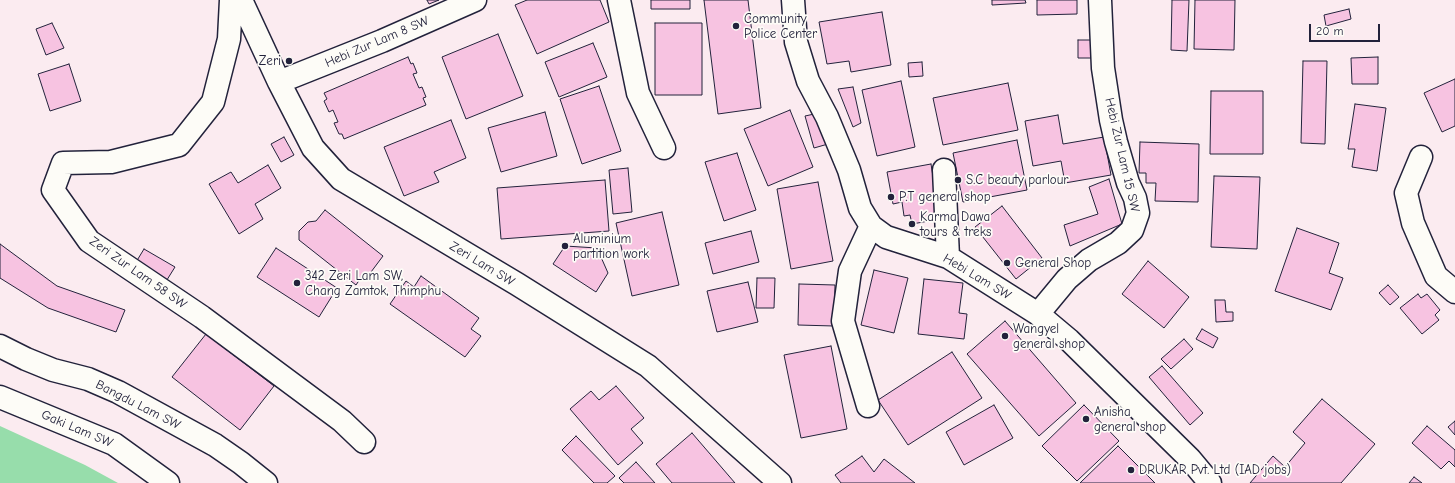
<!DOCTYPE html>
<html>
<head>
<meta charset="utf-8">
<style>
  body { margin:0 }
  #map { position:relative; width:1455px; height:483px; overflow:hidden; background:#fbebf0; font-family:"Comic Neue",sans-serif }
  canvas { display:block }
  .scale { position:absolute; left:1309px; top:24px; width:71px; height:18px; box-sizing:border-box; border:2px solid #22223b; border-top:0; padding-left:5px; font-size:12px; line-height:14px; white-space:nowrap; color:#22223b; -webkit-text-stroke:3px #fdfcf7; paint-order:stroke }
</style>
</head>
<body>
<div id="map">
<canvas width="1455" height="483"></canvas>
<div class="scale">20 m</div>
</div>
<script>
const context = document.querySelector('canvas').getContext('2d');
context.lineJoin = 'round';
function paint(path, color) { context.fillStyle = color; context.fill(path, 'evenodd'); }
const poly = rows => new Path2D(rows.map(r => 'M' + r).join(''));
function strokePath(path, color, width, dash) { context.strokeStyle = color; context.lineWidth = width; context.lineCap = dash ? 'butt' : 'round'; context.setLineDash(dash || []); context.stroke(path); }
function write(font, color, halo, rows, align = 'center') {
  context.font = font + ' "Comic Neue",sans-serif'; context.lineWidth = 3.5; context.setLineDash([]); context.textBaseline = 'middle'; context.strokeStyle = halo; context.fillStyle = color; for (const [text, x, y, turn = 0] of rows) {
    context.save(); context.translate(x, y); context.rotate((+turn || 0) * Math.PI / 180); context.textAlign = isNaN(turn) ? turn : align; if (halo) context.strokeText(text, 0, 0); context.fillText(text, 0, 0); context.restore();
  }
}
paint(poly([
  [0,426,85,465,118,483,0,483]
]), '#97ddab');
const building = poly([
  [427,0,439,0,429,4,427,0],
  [527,0,600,0,609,22,537,54,515,5,527,0],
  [651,0,690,0,690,9,651,9,651,0],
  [704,0,748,0,761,108,718,114,704,0],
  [992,0,1025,0,1026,3,992,5,992,0],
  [1037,0,1077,0,1077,14,1037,15,1037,0],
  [1172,0,1189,0,1187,51,1171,50,1172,0],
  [1195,0,1235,0,1234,50,1194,49,1195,0],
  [1349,9,1351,19,1326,26,1324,15,1349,9],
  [882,12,891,65,851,72,849,61,827,64,819,22,882,12],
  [52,23,64,48,46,55,36,29,52,23],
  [655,23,702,23,702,95,655,95,655,23],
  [498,34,523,96,466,119,442,57,498,34],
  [1078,40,1096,40,1096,58,1078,58,1078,40],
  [593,43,607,77,559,97,545,62,593,43],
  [408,57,411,64,413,63,417,73,413,74,419,88,422,87,426,97,423,98,426,105,344,139,342,134,339,134,334,123,338,122,333,110,329,112,324,101,327,99,324,93,408,57],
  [1378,57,1378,84,1352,84,1351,58,1378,57],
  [1303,61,1327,61,1325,144,1301,143,1303,61],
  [922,62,923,76,909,77,908,63,922,62],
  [69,64,81,101,50,111,38,74,69,64],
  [1455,79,1455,126,1442,132,1424,93,1455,79],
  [901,81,915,147,877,156,862,90,901,81],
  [1008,83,1018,130,943,145,933,98,1008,83],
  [599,86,621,151,582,164,560,99,599,86],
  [853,87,861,123,853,127,838,89,853,87],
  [1211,91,1263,91,1263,154,1210,154,1211,91],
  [1355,104,1386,108,1377,171,1352,167,1355,149,1348,149,1355,104],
  [790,110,813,167,768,186,744,129,790,110],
  [545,112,557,156,501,172,488,128,545,112],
  [819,113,828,144,814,148,805,116,819,113],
  [1058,115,1063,144,1104,137,1111,175,1065,183,1061,161,1033,166,1025,121,1058,115],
  [451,120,466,158,434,172,439,182,404,196,384,147,451,120],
  [284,137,294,155,281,162,271,144,284,137],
  [1017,140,1027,190,963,202,953,153,1017,140],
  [1140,142,1199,144,1198,202,1155,201,1156,183,1146,183,1146,173,1139,173,1140,142],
  [737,153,756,210,724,221,705,162,737,153],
  [931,164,940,219,912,224,910,215,904,216,902,202,893,204,887,172,931,164],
  [268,165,281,188,255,204,263,219,239,234,209,184,231,172,238,183,268,165],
  [628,168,632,212,613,214,609,170,628,168],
  [1214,176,1260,177,1257,249,1211,247,1214,176],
  [1109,179,1122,224,1070,246,1064,225,1098,214,1089,187,1109,179],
  [605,180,609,231,501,239,497,188,605,180],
  [818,182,833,261,791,269,777,189,818,182],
  [1002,206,1042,258,1016,279,975,227,1002,206],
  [325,210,383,256,368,276,364,273,356,285,299,240,299,231,308,222,316,221,325,210],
  [662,212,679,285,632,296,616,223,662,212],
  [1297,228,1339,243,1329,273,1343,278,1331,310,1275,291,1297,228],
  [751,231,759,262,713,274,705,243,751,231],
  [0,244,57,286,125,310,116,332,48,308,0,278,0,244],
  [565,246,597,248,608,273,596,292,553,264,565,246],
  [276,248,337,288,319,317,257,277,276,248],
  [144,249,175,267,165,283,133,267,144,249],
  [1148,261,1189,297,1164,328,1122,294,1148,261],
  [874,270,908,278,894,333,861,325,874,270],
  [421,276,479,318,471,329,481,336,465,357,390,304,406,281,414,287,421,276],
  [757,278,775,278,774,308,756,308,757,278],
  [924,279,963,283,959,313,967,314,964,339,918,334,924,279],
  [748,282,758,322,717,332,707,291,748,282],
  [799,284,835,285,834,326,798,325,799,284],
  [1388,285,1399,297,1390,305,1379,293,1388,285],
  [1418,294,1421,298,1427,294,1440,310,1435,315,1439,320,1422,334,1400,308,1418,294],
  [1215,300,1225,300,1226,312,1233,312,1233,321,1216,322,1215,300],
  [1005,321,1076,403,1039,436,967,354,1005,321],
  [1202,329,1218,338,1213,348,1196,339,1202,329],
  [206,334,274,386,240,430,172,377,206,334],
  [1184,339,1193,349,1171,369,1161,359,1184,339],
  [831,346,847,429,801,438,784,355,831,346],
  [952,352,982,398,908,445,878,400,952,352],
  [1162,366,1203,413,1190,425,1149,377,1162,366],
  [616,386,644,418,631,429,643,443,618,465,570,409,591,391,599,400,616,386],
  [1322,399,1375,444,1341,483,1250,483,1273,456,1285,467,1305,443,1293,432,1322,399],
  [994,405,1013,438,964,465,946,432,994,405],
  [1084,405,1119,441,1077,481,1042,446,1084,405],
  [1455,421,1455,435,1448,427,1455,421],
  [1427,426,1455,450,1455,467,1449,461,1441,469,1412,443,1427,426],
  [692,433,735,483,672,483,656,464,692,433],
  [576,436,615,476,607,483,594,483,562,450,576,436],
  [1118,446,1155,483,1080,483,1118,446],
  [862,456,874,472,884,459,915,483,841,483,835,475,862,456],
  [636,462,655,483,624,483,619,478,636,462],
  [1414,477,1422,483,1409,483,1414,477]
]);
paint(building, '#f7c3e1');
strokePath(building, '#22223b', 1);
const minor = poly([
  [231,0,229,39,213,102,179,145,111,162,63,163,53,190,89,241,202,317,342,421,364,442],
  [241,0,279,82,313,148,341,179,517,284,648,366,780,483],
  [619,0,638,93,664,148],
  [793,0,796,42,808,81,827,117,849,170,860,208,871,226,886,237,948,257,1038,314,1069,340,1190,459,1210,483],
  [279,82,382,41,475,0],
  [1421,157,1406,193,1413,223,1436,276,1455,292],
  [944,170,948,257],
  [1038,314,1067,279,1089,260,1118,243,1132,230,1138,213,1135,198,1128,183,1116,142,1111,120,1103,68,1100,0],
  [0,346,26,359,53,370,88,379,118,392,215,445,241,463,266,483],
  [0,397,114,444,168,483],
  [868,406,843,321,850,271,871,226]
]);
strokePath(minor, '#22223b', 25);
strokePath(minor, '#fdfcf7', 22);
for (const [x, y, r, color] of [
  [736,26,4,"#22223b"],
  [289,61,4,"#22223b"],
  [958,180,4,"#22223b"],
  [891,197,4,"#22223b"],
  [912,224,4,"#22223b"],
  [565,246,4,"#22223b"],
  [1007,263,4,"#22223b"],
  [297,283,4,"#22223b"],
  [1005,336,4,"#22223b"],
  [1086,419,4,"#22223b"],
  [1131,470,4,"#22223b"]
]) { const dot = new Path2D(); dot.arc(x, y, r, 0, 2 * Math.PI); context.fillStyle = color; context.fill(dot); strokePath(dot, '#fdfcf7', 1.5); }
write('13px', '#22223b', '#fdfcf7', [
  ["Community",744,19],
  ["Police Center",744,34],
  ["Zeri",281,61,"right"],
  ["S.C beauty parlour",966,180],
  ["P.T general shop",899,197],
  ["Karma Dawa",920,217],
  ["tours & treks",920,232],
  ["Aluminium",573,239],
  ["partition work",573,254],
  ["General Shop",1015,263],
  ["342 Zeri Lam SW,",305,276],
  ["Chang Zamtok, Thimphu",305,291],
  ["Wangyel",1013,329],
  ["general shop",1013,344],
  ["Anisha",1094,412],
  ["general shop",1094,427],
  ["DRUKAR Pvt. Ltd (IAD jobs)",1139,470]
], 'left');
write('13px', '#22223b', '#fdfcf7', [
  ["Hebi Zur Lam 8 SW",377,42,-23],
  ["Hebi Zur Lam 15 SW",1122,155,77],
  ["Zeri Lam SW",482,264,31],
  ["Zeri Zur Lam 58 SW",138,273,35],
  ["Hebi Lam SW",977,277,31],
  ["Bangdu Lam SW",138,405,27],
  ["Gaki Lam SW",77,429,23]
]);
</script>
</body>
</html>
